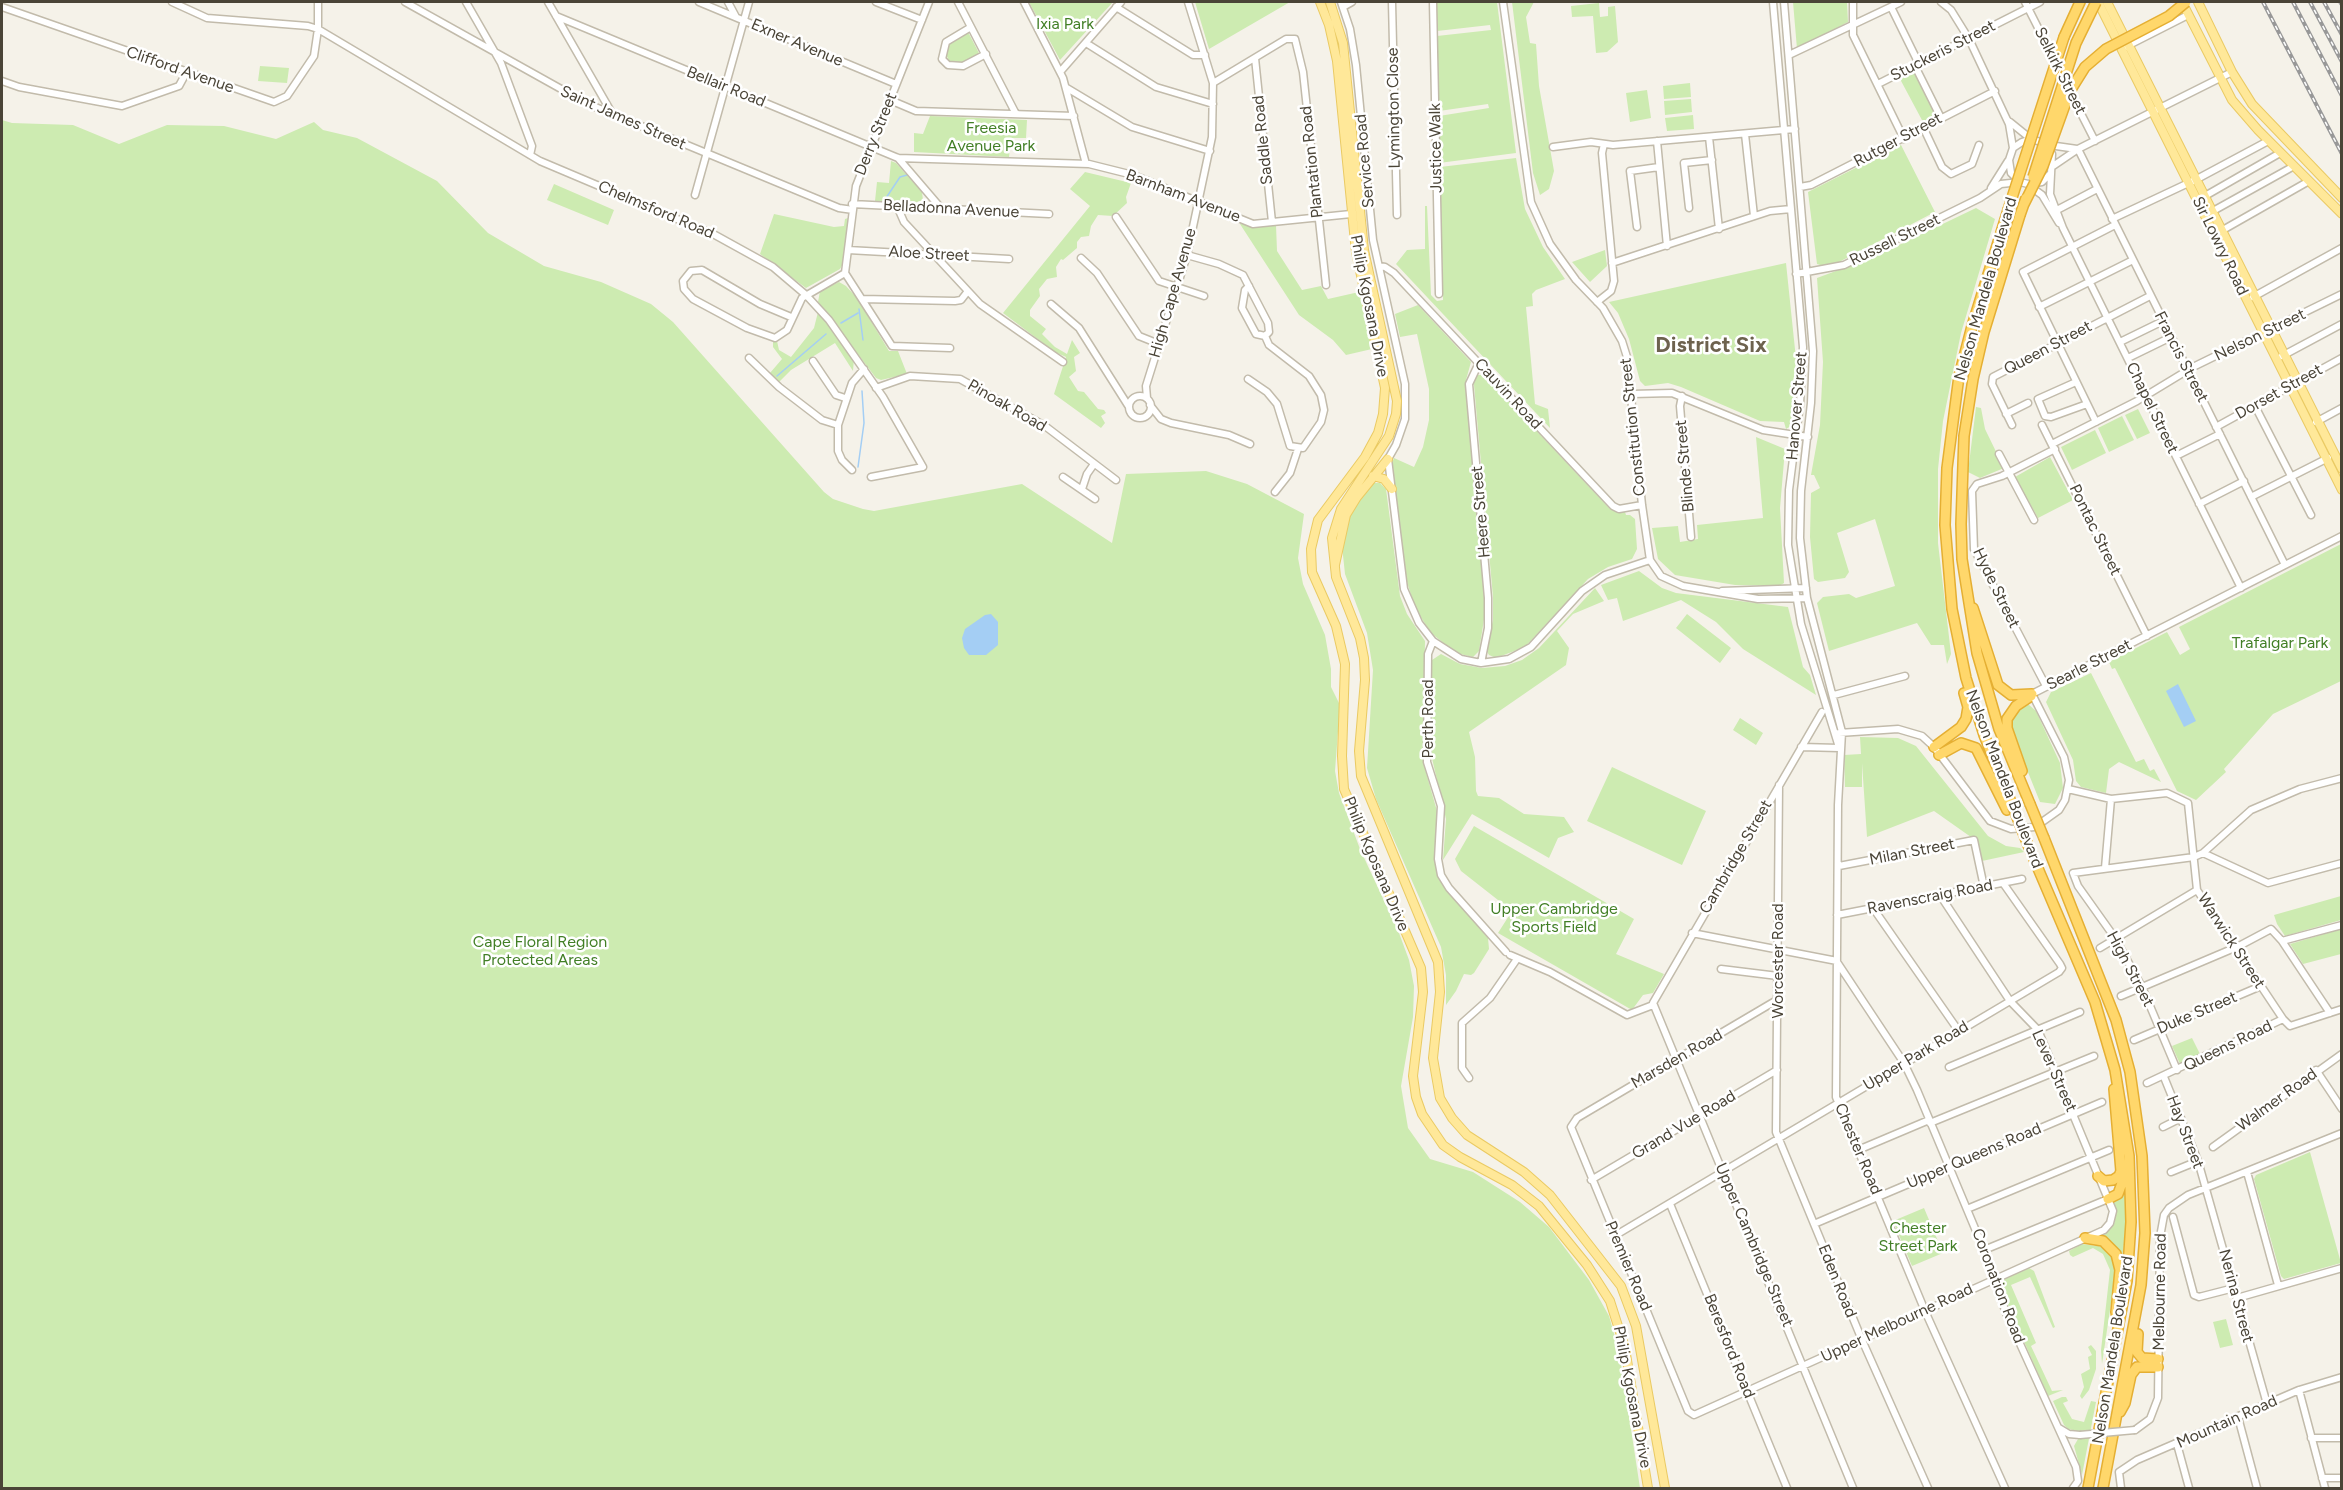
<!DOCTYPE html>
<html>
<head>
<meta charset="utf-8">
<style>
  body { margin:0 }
  #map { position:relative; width:2343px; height:1490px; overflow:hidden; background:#f5f2e9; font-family:Figtree,sans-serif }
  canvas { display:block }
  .frame { position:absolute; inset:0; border:3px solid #4a4437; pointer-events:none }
</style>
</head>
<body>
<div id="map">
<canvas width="2343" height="1490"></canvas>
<div class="frame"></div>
</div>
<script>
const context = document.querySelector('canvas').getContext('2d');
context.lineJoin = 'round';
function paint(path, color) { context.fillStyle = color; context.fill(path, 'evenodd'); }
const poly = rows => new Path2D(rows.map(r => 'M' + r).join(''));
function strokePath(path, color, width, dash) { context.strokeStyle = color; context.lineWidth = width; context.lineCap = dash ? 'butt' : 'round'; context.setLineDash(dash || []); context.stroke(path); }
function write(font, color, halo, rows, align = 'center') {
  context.font = font + ' Figtree,sans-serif'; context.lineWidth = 5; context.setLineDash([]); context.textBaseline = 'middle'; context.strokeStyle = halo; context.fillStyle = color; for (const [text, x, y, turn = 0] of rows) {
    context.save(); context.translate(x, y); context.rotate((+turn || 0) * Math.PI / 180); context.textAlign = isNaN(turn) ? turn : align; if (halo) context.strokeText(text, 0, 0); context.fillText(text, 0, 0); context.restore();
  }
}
paint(poly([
  [1029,2,1113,2,1060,60],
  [1195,2,1290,2,1209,49],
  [1437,2,1497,2,1516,153,1439,163,1439,116,1489,108,1488,104,1439,111,1437,36,1491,30,1490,25,1437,31],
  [1512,2,1534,2,1526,17,1530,43,1536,44,1539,86,1554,171,1549,189,1540,195,1533,173],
  [1793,2,1847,2,1848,22,1797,49],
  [1599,3,1600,17,1608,16,1608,7,1615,6,1618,42,1607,52,1596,53,1593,16,1572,17,1571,6],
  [968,32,980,55,964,63,951,64,945,53,950,41],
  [260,66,289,68,287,83,258,81],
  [1911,71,1915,71,1937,116,1933,119,1923,122,1900,79],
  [1690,83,1691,97,1664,99,1663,86],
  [1647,90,1651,118,1630,122,1626,93],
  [1691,99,1692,112,1665,115,1664,101],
  [1693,115,1694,129,1667,131,1665,118],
  [930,116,1027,120,1026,138,1011,138,1009,157,914,152,914,133,923,134],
  [2,120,12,123,73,125,119,144,167,125,224,126,276,139,314,122,323,130,357,138,437,181,488,233,544,266,601,282,651,304,673,322,824,492,833,499,863,509,874,511,1022,484,1112,543,1126,474,1206,471,1247,484,1304,514,1298,558,1303,584,1325,635,1331,669,1331,687,1340,705,1335,771,1339,793,1360,849,1399,933,1409,960,1414,986,1413,1017,1401,1086,1408,1128,1430,1159,1473,1172,1520,1202,1549,1227,1589,1280,1609,1316,1619,1351,1640,1488,2,1488],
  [1901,145,1935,212,1839,262,1823,266,1817,264,1808,192],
  [1516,158,1525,209,1543,247,1565,279,1536,290,1532,294,1533,306,1526,307,1535,404,1548,409,1550,428,1396,264,1407,250,1425,249,1425,206,1427,206,1431,295,1437,301,1443,300,1440,167],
  [891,161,896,163,922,192,923,200,917,202,875,201,877,182,889,183],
  [1085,172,1131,183,1126,197,1127,203,1113,216,1098,215,1091,226,1089,236,1081,237,1077,242,1077,248,1063,260,1061,259,1056,267,1057,277,1047,279,1039,289,1040,296,1030,310,1030,316,1046,329,1042,334,1055,347,1067,354,1072,340,1080,353,1074,357,1076,371,1069,377,1078,391,1084,392,1098,409,1104,410,1106,413,1101,416,1105,423,1101,428,1054,394,1066,357,1055,352,1003,313,1090,206,1070,189],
  [554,184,614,210,608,225,547,200],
  [1976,208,1995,219,1961,333,1943,421,1938,469,1938,543,1951,654,1947,664,1944,645,1931,645,1917,623,1829,651,1817,603,1823,597,1849,594,1856,598,1895,586,1875,519,1837,533,1849,572,1845,578,1818,582,1814,579,1810,537,1811,493,1820,488,1814,475,1811,475,1820,425,1823,362,1817,278,1876,256],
  [774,214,834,227,844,226,845,219,848,218,844,262,840,269,806,288,760,254],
  [1242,222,1256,227,1276,225,1277,251,1302,290,1321,286,1328,299,1359,292,1372,349,1346,355,1333,340,1299,315,1240,224],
  [1605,250,1607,266,1590,282,1572,262],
  [1786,263,1796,359,1791,426,1786,429,1784,422,1760,421,1681,387,1668,383,1645,386,1640,381,1629,339,1618,313,1609,302],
  [839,282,846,286,857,298,889,351,898,351,907,374,881,380,876,378,818,302,820,291],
  [1418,305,1471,362,1466,380,1486,607,1479,651,1473,657,1456,653,1431,633,1415,608,1407,582,1392,463,1394,458,1414,467,1423,447,1429,420,1429,389,1417,334,1400,337,1395,314],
  [818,312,854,359,853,371,835,343,791,370,779,382,770,373,782,359,773,347,773,341,777,341,779,350,791,357,814,328],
  [1477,375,1484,375,1610,509,1625,512,1626,515,1630,515,1635,519,1637,549,1632,559,1608,567,1588,579,1525,647,1496,658,1489,655,1486,650,1493,620,1493,597,1474,385,1472,382],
  [1976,407,1981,408,1985,429,2004,468,1980,478,1968,472],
  [2138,409,2150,433,2137,439,2125,415],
  [2122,416,2134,440,2109,452,2098,428],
  [2095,430,2106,453,2072,470,2061,447],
  [1756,437,1785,449,1780,508,1784,583,1779,586,1735,585,1675,575,1658,559,1652,528,1678,526,1680,542,1698,539,1697,525,1763,518],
  [2050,457,2073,500,2038,518,2015,477],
  [1372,483,1380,483,1386,489,1400,596,1407,614,1425,641,1423,753,1425,769,1439,818,1434,856,1436,868,1445,888,1488,938,1489,949,1474,973,1471,975,1464,974,1456,991,1446,1005,1446,975,1441,947,1376,799,1367,768,1373,670,1367,633,1345,574,1342,546,1351,513],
  [2341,544,2341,681,2273,714,2224,769,2226,772,2196,800,2177,791,2115,668,2112,669,2109,662,2167,632,2180,655,2190,649,2179,627],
  [1639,571,1662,588,1676,593,1788,607,1803,667,1810,675,1816,695,1743,649,1716,622,1681,600,1623,621,1617,598,1608,600,1601,585],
  [1595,588,1604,601,1573,614,1557,631,1569,648,1566,665,1469,732,1475,757,1476,791,1478,796,1499,798,1524,814,1564,817,1574,832,1558,838,1549,858,1472,814,1443,860,1446,819,1431,754,1432,660,1441,654,1460,664,1482,668,1505,666,1522,660,1539,648],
  [1687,614,1731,648,1720,663,1676,628],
  [2091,673,2136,762,2144,759,2150,771,2154,769,2161,782,2119,762,2109,769,2106,793,2081,787,2076,781,2073,760,2046,702,2051,692],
  [2028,704,2036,711,2060,763,2063,788,2055,804,2040,802,2011,730,2014,713],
  [1740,718,1763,733,1756,745,1733,730],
  [1860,737,1898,738,1916,746,1988,836,2006,846,2020,848,2024,852,1982,861,1978,842,1934,811,1867,837,1862,763,1862,787,1845,787,1844,755,1861,754],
  [1612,767,1706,811,1682,865,1587,821],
  [1474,826,1634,919,1616,954,1664,974,1653,993,1643,995,1632,1010,1498,933,1512,911,1461,871,1455,859],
  [2341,896,2341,920,2285,936,2277,924,2274,915],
  [2341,929,2341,954,2303,964,2290,944],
  [2192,1038,2200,1054,2180,1064,2172,1046],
  [2310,1152,2341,1263,2284,1279,2281,1276,2254,1179,2256,1175],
  [2125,1185,2125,1238,2122,1258,2113,1244,2096,1237,2114,1224,2116,1212,2113,1202],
  [1924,1208,1943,1253,1912,1266,1893,1221],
  [2082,1244,2105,1247,2113,1259,2116,1269,2102,1364,2101,1350,2110,1270,2103,1254,2093,1248,2073,1257,2070,1255,2069,1251],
  [2029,1268,2034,1271,2055,1327,2053,1328,2030,1277,2011,1285,2036,1343,2031,1346,2052,1391,2063,1390,2048,1396,2001,1289,2001,1280],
  [2226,1319,2233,1345,2220,1348,2213,1322],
  [2091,1345,2096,1351,2096,1369,2089,1390,2082,1399,2080,1396,2084,1387,2081,1374,2090,1369,2088,1357,2092,1355,2088,1347],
  [2062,1397,2066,1397,2068,1401,2063,1403,2072,1419,2084,1422,2091,1401,2096,1402,2082,1475,2074,1446,2082,1432,2068,1429,2064,1425,2053,1401]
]), '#cdebb1');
paint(poly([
  [991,614,998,622,998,645,986,655,969,655,964,648,962,638,965,629,985,615],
  [2178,684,2196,721,2184,727,2166,691]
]), '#a4cef4');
strokePath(poly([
  [884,201,900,177,907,175],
  [859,309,863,340],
  [841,323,858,313],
  [777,376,826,334],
  [858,467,864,423,862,391]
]), '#a4cef4', 1.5);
const minor = poly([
  [172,2,207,18,308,26,318,29,540,161,715,235,773,267,806,295,829,320,883,397,923,467,871,477],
  [405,2,588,104,839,208,853,210],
  [466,2,501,63,532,146,530,155],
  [548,2,613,115],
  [699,2,896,84],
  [728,2,736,17],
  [876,2,922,20],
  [929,2,856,186,845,273,892,346,950,348],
  [958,2,1016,114],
  [1024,2,1063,78,1086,164],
  [1341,2,1350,29,1356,65,1373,240,1405,384,1405,419,1396,445,1388,459,1404,589,1419,623,1433,641,1461,659,1481,663,1509,659,1531,647,1582,591,1605,575,1650,560],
  [1392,2,1397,215],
  [1433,2,1439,294],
  [1503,2,1531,202,1550,244,1576,280,1603,308,1622,341,1627,357,1642,505,1650,560,1661,576,1683,586,1758,599,1807,598],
  [1773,2,1803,347,1800,404,1789,490,1788,545,1801,624,1838,744],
  [1784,2,1813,351,1811,403,1801,491,1800,538,1807,598,1842,732,1838,805,1836,1097,1925,1311,2005,1488],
  [1853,2,1853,35,1904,139],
  [1941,2,1951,10,1969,39,2009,124,2013,148],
  [2025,2,2065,81],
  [2,7,274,102,287,96,314,56,318,29,318,2],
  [1116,7,1193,55,1205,55],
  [1343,7,1352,2],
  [1891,7,1919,64],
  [556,16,898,158,1089,164,1133,175,1253,224,1351,214],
  [971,27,946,42,942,59,948,65,963,66,986,54],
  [1086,43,1156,87,1213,104],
  [2125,47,2188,15],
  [1789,55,1901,2],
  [1255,58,1272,222],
  [1915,66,1941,118],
  [1060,72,1121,2],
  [2,81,19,87,122,106,179,86,186,73],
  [1213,83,1286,39,1295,39,1303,72,1326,285],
  [1878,84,2040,2],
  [1067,88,1132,127,1210,151],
  [2069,90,2095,141],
  [890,100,916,111,1074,116],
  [2010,122,2031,139],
  [1924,129,1942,167,1951,174,1972,164,1979,145],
  [1745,134,1754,216],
  [1709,137,1719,229],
  [1657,141,1667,246],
  [2049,145,2077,149],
  [1553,147,1591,142,1613,145,1795,129],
  [2078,149,2285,565],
  [898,158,940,207],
  [2053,166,2078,149,2232,72],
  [2051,173,2042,182,2028,184,2020,182,2011,173,2009,160,2013,148,2022,142,2031,139,2044,143,2052,154,2050,194,2063,228,2241,588],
  [1800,187,1811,185,1995,91],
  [2031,187,2042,195,2059,223],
  [1991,188,2008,161],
  [695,195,749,2],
  [2205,196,2280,153],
  [852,204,1049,214],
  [897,206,904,222,980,304,1063,362],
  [1689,208,1684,163,1712,160],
  [2057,210,2097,189],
  [2213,211,2294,166],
  [1116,217,1159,281,1204,296],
  [2112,219,2197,179,2268,141],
  [1637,227,1630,171,1659,167],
  [2214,235,2309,181],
  [848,250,1009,259],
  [1187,255,1219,264,1243,275,1268,323,1269,332,1265,336],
  [1081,258,1097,273,1139,336,1159,344],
  [1612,263,1770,211,1791,209],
  [1379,266,1385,267,1394,273,1613,506,1619,509,1642,505],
  [1796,274,1844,265,1980,198,2001,184,2020,182],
  [1249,286,1245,290,1242,308,1256,334,1265,336],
  [2253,297,2342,248],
  [862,299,955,301,961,300,968,291],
  [1597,302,1611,291,1614,281,1602,153,1604,144],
  [1051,304,1079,328,1129,407],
  [2039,307,2133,260],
  [791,317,760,304,702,270,691,271,683,281,684,289,693,299,747,328,775,338,787,330,802,298,845,273],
  [2120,342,2163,321],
  [2282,356,2342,324],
  [749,358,779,387,822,420,838,425],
  [2128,358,2171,337],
  [813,361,836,395,845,398],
  [1479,363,1469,384,1488,598,1488,628,1481,663],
  [1248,379,1267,392,1277,404,1290,446,1303,448,1321,422,1324,410,1321,395,1309,376,1269,345,1265,336],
  [2076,382,2038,399,2045,416,2051,417,2087,404],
  [876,388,910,376,960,379,1045,426,1116,480],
  [1632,394,1672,393,1763,430,1808,437],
  [1682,396,1680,406,1691,537],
  '1129 407a11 11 0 1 1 22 0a11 11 0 1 1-22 0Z',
  [1147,398,1146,386,1187,255,1212,137,1213,83,1188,2],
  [1150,405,1161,419,1171,423,1229,435,1250,444],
  [2255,406,2311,515],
  [2006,414,2028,403],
  [2096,422,2023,272,2115,225],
  [2316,422,2342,408],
  [2012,425,1992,384,1993,377,2150,296],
  [2042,425,2147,636],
  [2216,427,2342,358],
  [2052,444,2137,401,2193,367,2342,294],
  [1999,454,2034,520],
  [2176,456,2220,434],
  [852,470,842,460,838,451,838,425,852,383,864,369],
  [1063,477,1095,499],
  [1082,489,1087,474,1094,464],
  [1275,492,1290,473,1298,449],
  [2251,497,2328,458],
  [2199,504,2244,481],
  [1722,591,1806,588],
  [1433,641,1428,654,1427,762,1441,806,1438,859,1441,875,1449,888,1506,952],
  [2046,686,1974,549,1972,491,1977,484,2002,476,2055,449],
  [1834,695,1905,676],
  [1822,712,1653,1003,1853,1488],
  [1839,733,1898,729,1922,736,1934,747,1990,821,2011,829,2035,827,2059,810,2065,800,2069,780,2064,757,2032,694,2342,536],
  [1801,747,1839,748],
  [1779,785,1776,1132,1862,1340,1928,1488],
  [2068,789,2111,799,2167,793,2188,803,2197,890,2283,1019],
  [2203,853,2268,883,2342,863],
  [1839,866,1974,840,1984,887],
  [2105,868,2111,799],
  [1873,908,1958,1030],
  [1837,915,2022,879],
  [1692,933,1837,961],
  [2282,941,2342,925],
  [2100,948,2197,890],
  [1510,955,1550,972,1627,1015,1653,1005],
  [1837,962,1904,1063,1917,1090,1984,1250,2006,1313,2076,1467,2078,1481,2073,1488],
  [1721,969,1778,976],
  [2121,996,2239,946,2271,929,2282,941,2330,1013],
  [1777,1000,1577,1118,1571,1127,1688,1411,1694,1415,2104,1230,2110,1223,2113,1211,2038,1030,2010,1001,1940,895],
  [2134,1040,2261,986],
  [1949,1067,2080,1012],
  [2177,1070,2142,987,2115,938,2078,886,2073,873,2194,857,2203,853,2251,810,2300,789,2342,778],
  [2316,1070,2342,1109],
  [2164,1077,2198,1161,2267,1404],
  [1469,1078,1462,1068,1462,1023,1490,998,1517,959],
  [2147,1083,2283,1019,2290,1026,2342,1009],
  [1930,1123,2094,1056],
  [2163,1127,2181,1118],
  [2213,1147,2342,1054],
  [1858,1150,1929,1120],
  [2171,1172,2198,1161],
  [2247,1172,2278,1285],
  [1591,1180,1777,1070],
  [1670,1204,1787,1488],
  [1967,1209,2109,1150],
  [2173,1217,2194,1295,2199,1297,2234,1288],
  [1814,1224,2102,1102],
  [1616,1235,2059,972,2062,968,2060,964,2003,883],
  [1984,1250,2108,1199],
  [2237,1298,2342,1268],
  [2299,1390,2325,1488],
  [2238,1417,2257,1488],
  [2059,1428,2069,1434,2080,1435],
  [2135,1430,2150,1419,2158,1398,2160,1237,2164,1215,2169,1208,2188,1195,2342,1133],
  [2311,1438,2342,1438],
  [2177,1444,2189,1488],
  [2322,1478,2342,1478],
  [2121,1488,2119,1472,2137,1460,2299,1390,2342,1377]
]);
const major = poly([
  [1320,2,1329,25,1337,61,1356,252,1385,388,1383,414,1378,433,1365,457,1318,520,1311,549,1312,572,1336,626,1345,664,1342,756,1344,789,1421,968,1423,992,1413,1076,1416,1097,1422,1114,1443,1145,1460,1157,1512,1185,1539,1206,1587,1265,1610,1301,1625,1348,1648,1488],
  [1330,2,1343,43,1364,250,1397,401,1396,414,1389,436,1341,509,1332,538,1336,577,1360,638,1364,658,1365,680,1359,751,1361,776,1438,962,1440,992,1433,1058,1440,1098,1452,1118,1467,1135,1524,1172,1550,1195,1621,1286,1636,1326,1665,1488],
  [2098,2,2342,490],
  [2107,2,2342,469],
  [2182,2,2232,100,2258,130,2342,214],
  [2198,2,2232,72,2252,104,2342,198],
  [1373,476,1384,479,1392,489],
  [1335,565,1346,515,1357,497,1388,459]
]);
const highway = poly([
  [2064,37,2080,2],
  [2008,210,1972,326,1959,376,1947,468,1945,525,1952,609,1966,678,1984,735,2013,807],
  [2020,215,1984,332,1973,379,1964,436,1961,524,1962,559,1977,653,1999,729,2030,804],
  [1973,608,1998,685,2011,695,2032,694],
  [1934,747,1961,727,1966,719,1968,707,1964,693],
  [1939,755,1961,743,1976,748,2007,810],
  [2022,771,2007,728,2007,719,2016,706,2031,696],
  [2044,838,2116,1020,2130,1072,2142,1156,2145,1233,2141,1285,2103,1488],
  [2028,845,2095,1002,2115,1070,2129,1156,2131,1222,2127,1281,2088,1488],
  [2098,1176,2104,1181,2113,1180,2119,1176,2121,1171],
  [2108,1199,2118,1194,2122,1183,2114,1089],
  [2085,1238,2103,1241,2116,1254,2120,1270,2116,1312,2118,1323],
  [2138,1334,2137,1352,2142,1358,2158,1359],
  [2120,1412,2125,1403,2131,1375,2137,1367,2158,1367]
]);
strokePath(minor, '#c2bbab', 9);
strokePath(major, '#eaca63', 10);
strokePath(highway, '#e5af33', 12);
strokePath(minor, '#fff', 6);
strokePath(major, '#ffe899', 8);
strokePath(highway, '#ffd76b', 9);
const rail = poly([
  [2263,2,2342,154],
  [2293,2,2342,96],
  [2310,2,2342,62],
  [2324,2,2342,35],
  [2340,2,2342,5]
]);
strokePath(rail, '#989898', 4);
strokePath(rail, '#fff', 1.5, [4.5]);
const minorBridge = poly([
  [2080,1435,2135,1430]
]);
const highwayBridge = poly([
  [2033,177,2076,43,2096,2],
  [2024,204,2043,166,2070,91,2085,67,2106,49,2169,16,2186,2],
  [2008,210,2064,37],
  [2020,215,2026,198],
  [2030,804,2044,838],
  [2013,807,2028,845]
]);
strokePath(minorBridge, '#c2bbab', 9, []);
strokePath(highwayBridge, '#e5af33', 12, []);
strokePath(minorBridge, '#fff', 6);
strokePath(highwayBridge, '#ffd76b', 9);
write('16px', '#427f26', '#fff', [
  ["Ixia Park",1065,24],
  ["Freesia",991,128],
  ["Avenue Park",991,146],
  ["Trafalgar Park",2280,643],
  ["Upper Cambridge",1554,909],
  ["Sports Field",1554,927],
  ["Cape Floral Region",540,942],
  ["Protected Areas",540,960],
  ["Chester",1918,1228],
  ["Street Park",1918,1246]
]);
write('16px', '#4a4437', '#fff', [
  ["Exner Avenue",797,43,23],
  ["Stuckeris Street",1943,51,-27],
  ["Clifford Avenue",180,70,19],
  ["Selkirk Street",2060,71,63],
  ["Bellair Road",726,87,22],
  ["Lymington Close",1394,108,-91],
  ["Saint James Street",623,118,24],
  ["Derry Street",876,134,-68],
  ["Saddle Road",1263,140,-96],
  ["Rutger Street",1898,140,-28],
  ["Justice Walk",1436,148,-91],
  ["Service Road",1365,161,-95],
  ["Plantation Road",1312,162,-96],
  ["Barnham Avenue",1183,196,21],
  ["Belladonna Avenue",951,209,3],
  ["Chelmsford Road",656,210,23],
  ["Russell Street",1895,240,-26],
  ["Sir Lowry Road",2220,246,64],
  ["Aloe Street",929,254,3],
  ["Nelson Mandela Boulevard",1986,289,-74],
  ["High Cape Avenue",1173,293,-74],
  ["Philip Kgosana Drive",1369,306,79],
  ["Nelson Street",2260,335,-26],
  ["Queen Street",2048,348,-28],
  ["Francis Street",2181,357,63],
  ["Dorset Street",2279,392,-29],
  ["Cauvin Road",1508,394,47],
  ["Pinoak Road",1007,406,30],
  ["Hanover Street",1797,406,-85],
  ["Chapel Street",2152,408,64],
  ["Constitution Street",1633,427,-96],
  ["Blinde Street",1685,466,-95],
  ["Heere Street",1481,512,-95],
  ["Pontac Street",2095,530,64],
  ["Hyde Street",1996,588,64],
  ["Searle Street",2089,665,-27],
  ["Perth Road",1428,719,-90],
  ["Nelson Mandela Boulevard",2004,779,69],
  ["Milan Street",1912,852,-11],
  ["Cambridge Street",1736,857,-60],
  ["Philip Kgosana Drive",1376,864,67],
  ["Ravenscraig Road",1930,897,-11],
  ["Warwick Street",2231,941,57],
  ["Worcester Road",1778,961,-90],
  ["High Street",2130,969,62],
  ["Duke Street",2197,1013,-23],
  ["Queens Road",2228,1046,-26],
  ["Upper Park Road",1916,1056,-31],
  ["Marsden Road",1677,1059,-30],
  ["Lever Street",2054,1071,66],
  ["Walmer Road",2277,1100,-36],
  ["Grand Vue Road",1684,1125,-31],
  ["Hay Street",2185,1132,69],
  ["Chester Road",1858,1149,67],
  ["Upper Queens Road",1974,1156,-23],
  ["Upper Cambridge Street",1754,1245,67],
  ["Premier Road",1628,1266,67],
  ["Eden Road",1837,1281,68],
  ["Coronation Road",1998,1286,69],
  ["Melbourne Road",2160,1292,-89],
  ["Nerina Street",2236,1296,75],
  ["Upper Melbourne Road",1897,1323,-25],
  ["Beresford Road",1729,1346,68],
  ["Nelson Mandela Boulevard",2113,1350,-81],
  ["Philip Kgosana Drive",1632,1397,79],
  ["Mountain Road",2227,1422,-24]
]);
write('bold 22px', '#6d624e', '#fff', [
  ["District Six",1711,346]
]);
</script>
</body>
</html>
